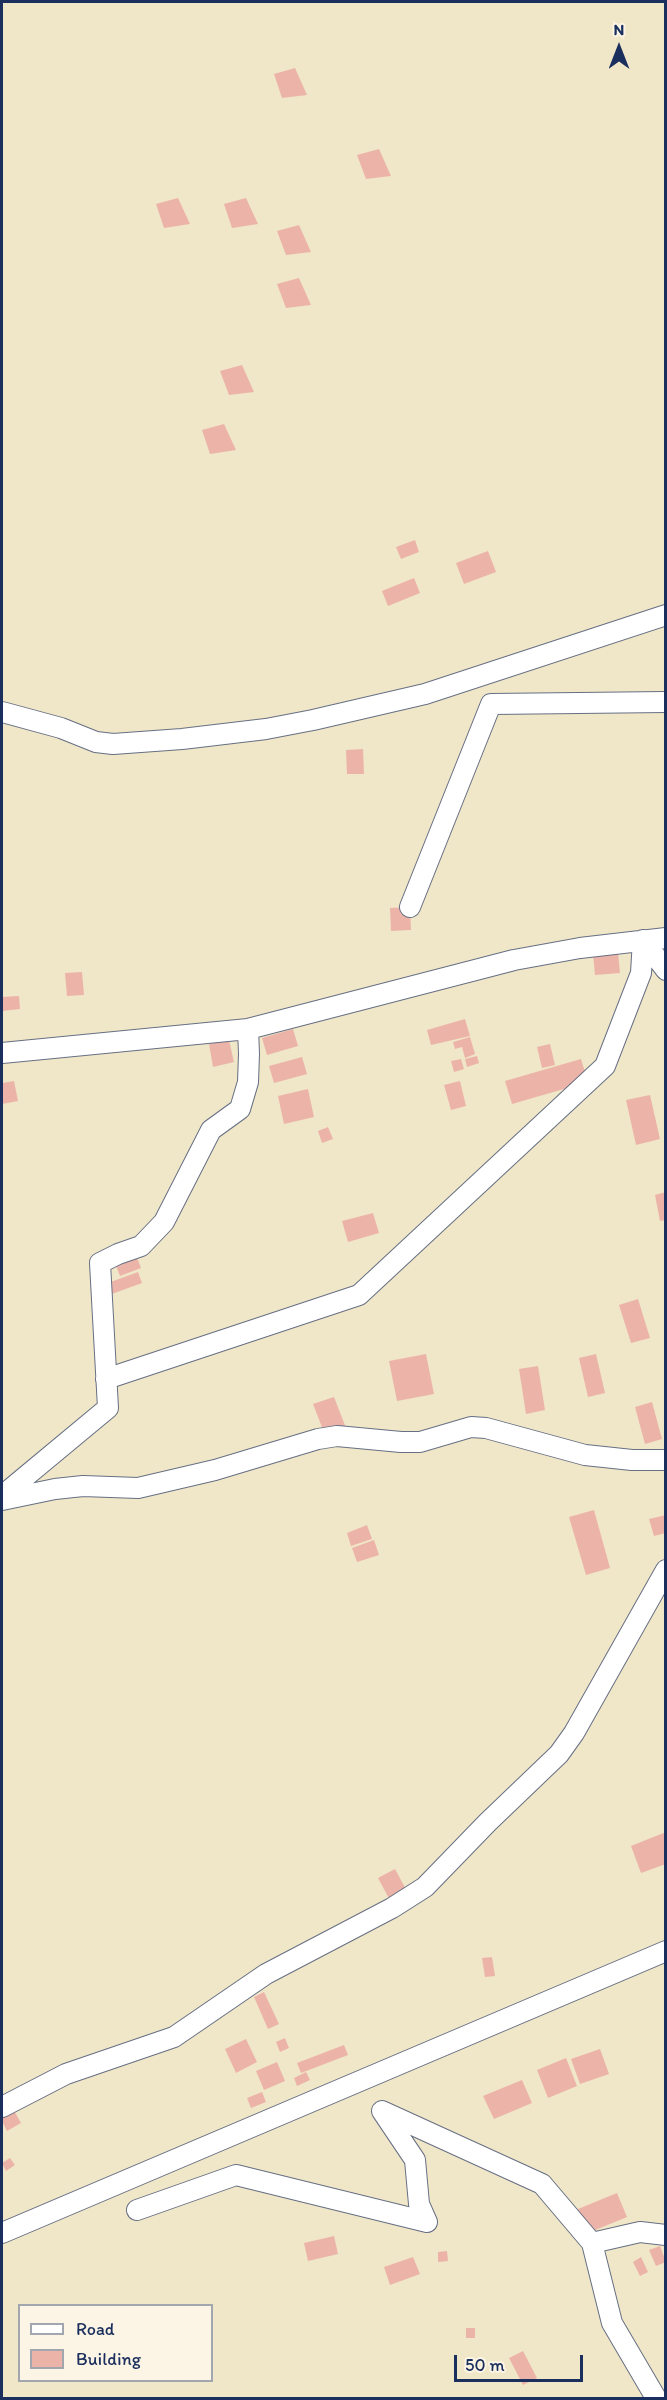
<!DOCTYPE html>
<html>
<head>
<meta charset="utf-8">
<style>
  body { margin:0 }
  #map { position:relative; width:667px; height:2400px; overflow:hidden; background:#f0e6c8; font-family:Itim,sans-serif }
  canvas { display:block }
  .frame { position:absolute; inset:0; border:3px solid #1b2f5e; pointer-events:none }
  .legend { position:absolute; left:18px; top:2304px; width:195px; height:78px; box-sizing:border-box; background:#fcf5e5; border:2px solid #a2a6af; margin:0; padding:8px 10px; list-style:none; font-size:18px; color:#1b2f5e }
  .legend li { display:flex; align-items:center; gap:12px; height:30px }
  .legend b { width:30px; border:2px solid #a2a6af }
  .north { position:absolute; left:589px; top:18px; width:60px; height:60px; -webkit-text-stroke:4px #fcf5e5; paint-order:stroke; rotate:0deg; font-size:16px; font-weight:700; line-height:24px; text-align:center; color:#1b2f5e }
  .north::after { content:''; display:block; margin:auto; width:21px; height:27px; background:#1b2f5e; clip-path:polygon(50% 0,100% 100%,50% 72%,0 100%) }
  .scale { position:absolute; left:454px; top:2355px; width:129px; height:27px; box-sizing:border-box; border:3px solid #1b2f5e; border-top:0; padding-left:8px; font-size:18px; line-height:21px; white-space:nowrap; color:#1b2f5e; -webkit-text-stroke:4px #fcf5e5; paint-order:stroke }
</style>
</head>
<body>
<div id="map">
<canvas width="667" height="2400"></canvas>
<div class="frame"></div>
<ul class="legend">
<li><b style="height:8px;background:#fff"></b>Road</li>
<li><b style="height:16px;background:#ecb4a8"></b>Building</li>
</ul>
<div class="north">N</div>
<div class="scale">50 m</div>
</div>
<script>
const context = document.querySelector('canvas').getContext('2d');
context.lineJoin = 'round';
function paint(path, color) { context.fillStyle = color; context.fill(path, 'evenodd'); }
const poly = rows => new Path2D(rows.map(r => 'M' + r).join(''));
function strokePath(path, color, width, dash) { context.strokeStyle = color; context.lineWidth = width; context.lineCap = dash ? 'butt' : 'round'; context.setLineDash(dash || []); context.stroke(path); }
paint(poly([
  [295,68,307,95,282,98,274,74],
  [379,149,391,176,366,179,357,155],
  [178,198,190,224,164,228,156,204],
  [246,198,258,224,232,228,224,204],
  [299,225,311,252,286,255,277,231],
  [299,278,311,305,286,308,277,284],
  [242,365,254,392,229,395,220,371],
  [224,424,236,450,210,454,202,430],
  [415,540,419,552,401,559,396,547],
  [488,551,496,572,464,584,456,563],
  [414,578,420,593,388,606,382,591],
  [363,749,364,774,347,774,346,750],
  [410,907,411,930,391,931,390,908],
  [618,952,620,973,595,975,593,954],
  [82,972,84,995,67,996,65,973],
  [19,996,20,1009,2,1011,2,997],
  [465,1019,470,1036,431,1045,427,1030],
  [293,1029,298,1046,267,1055,262,1038],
  [470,1037,475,1054,465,1058,462,1047,455,1049,453,1042],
  [229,1040,234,1062,213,1067,209,1044],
  [550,1044,555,1065,542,1068,537,1047],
  [477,1056,479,1063,467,1067,465,1059],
  [302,1057,307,1074,274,1083,269,1066],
  [461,1059,464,1069,454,1072,451,1061],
  [581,1059,588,1082,512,1104,505,1081],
  [14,1081,18,1101,2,1104,2,1083],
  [460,1081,466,1106,451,1110,444,1085],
  [308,1089,314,1117,284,1124,278,1096],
  [650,1095,660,1139,636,1145,626,1100],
  [328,1127,333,1139,322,1143,318,1131],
  [666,1192,666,1220,660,1221,655,1195],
  [373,1213,379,1233,348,1242,342,1221],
  [134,1250,141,1268,120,1276,113,1258],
  [138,1272,142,1283,109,1295,105,1284],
  [638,1299,650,1338,631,1343,619,1305],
  [426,1354,434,1394,397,1401,389,1361],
  [596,1354,605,1393,588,1397,579,1358],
  [538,1366,545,1410,526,1414,519,1369],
  [334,1397,346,1428,325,1435,313,1404],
  [652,1402,662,1439,645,1444,635,1407],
  [594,1510,610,1568,586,1575,569,1517],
  [666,1515,666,1533,654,1536,649,1519],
  [367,1525,372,1539,351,1546,347,1533],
  [374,1540,379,1555,357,1562,352,1548],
  [666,1832,666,1864,641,1873,631,1846],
  [395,1869,409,1895,392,1904,378,1878],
  [492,1957,495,1976,485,1977,482,1958],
  [264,1992,279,2024,268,2029,254,1997],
  [285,2038,289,2048,280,2052,276,2042],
  [246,2039,257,2062,236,2073,225,2049],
  [344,2045,348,2055,301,2073,297,2063],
  [600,2049,609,2074,580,2084,571,2059],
  [566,2058,577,2086,548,2098,537,2070],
  [277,2062,285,2081,264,2090,256,2071],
  [306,2072,310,2080,297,2086,294,2078],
  [522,2080,532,2103,494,2119,483,2096],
  [262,2092,266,2102,251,2108,247,2098],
  [12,2107,21,2123,7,2131,2,2121,2,2113],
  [10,2158,15,2165,6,2171,2,2163],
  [617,2193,627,2217,588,2233,578,2209],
  [334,2236,338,2254,308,2261,304,2243],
  [660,2246,666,2262,656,2266,649,2250],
  [447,2251,448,2261,438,2262,438,2252],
  [413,2257,420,2274,390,2285,384,2267],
  [641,2257,648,2272,640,2276,633,2262],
  [466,2328,475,2328,475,2338,466,2338],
  [523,2351,537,2378,523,2385,509,2358]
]), '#ecb4a8');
const minor = poly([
  [2,712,61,728,96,742,113,744,182,739,266,729,313,720,425,694,666,615],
  [410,907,491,704,666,702],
  [643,940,666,970],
  [2,1053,248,1029,514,960,580,948,666,938],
  [106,1379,359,1295,605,1066,641,973,643,940],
  [2,1496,108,1408,100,1263,118,1254,141,1246,164,1222,211,1130,240,1109,248,1082,249,1054,248,1029],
  [2,1500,55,1489,83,1486,138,1488,215,1470,318,1439,337,1436,401,1442,420,1442,471,1427,486,1428,585,1455,632,1460,666,1460],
  [2,2107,66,2074,174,2037,266,1974,392,1908,425,1887,488,1822,559,1754,574,1733,666,1570],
  [137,2210,236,2175,427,2222,419,2204,415,2160,382,2111,542,2184,592,2243],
  [2,2233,666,1951],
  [656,2398,612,2323,592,2243,640,2232,666,2235]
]);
strokePath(minor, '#666f83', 22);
strokePath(minor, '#fff', 20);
</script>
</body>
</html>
